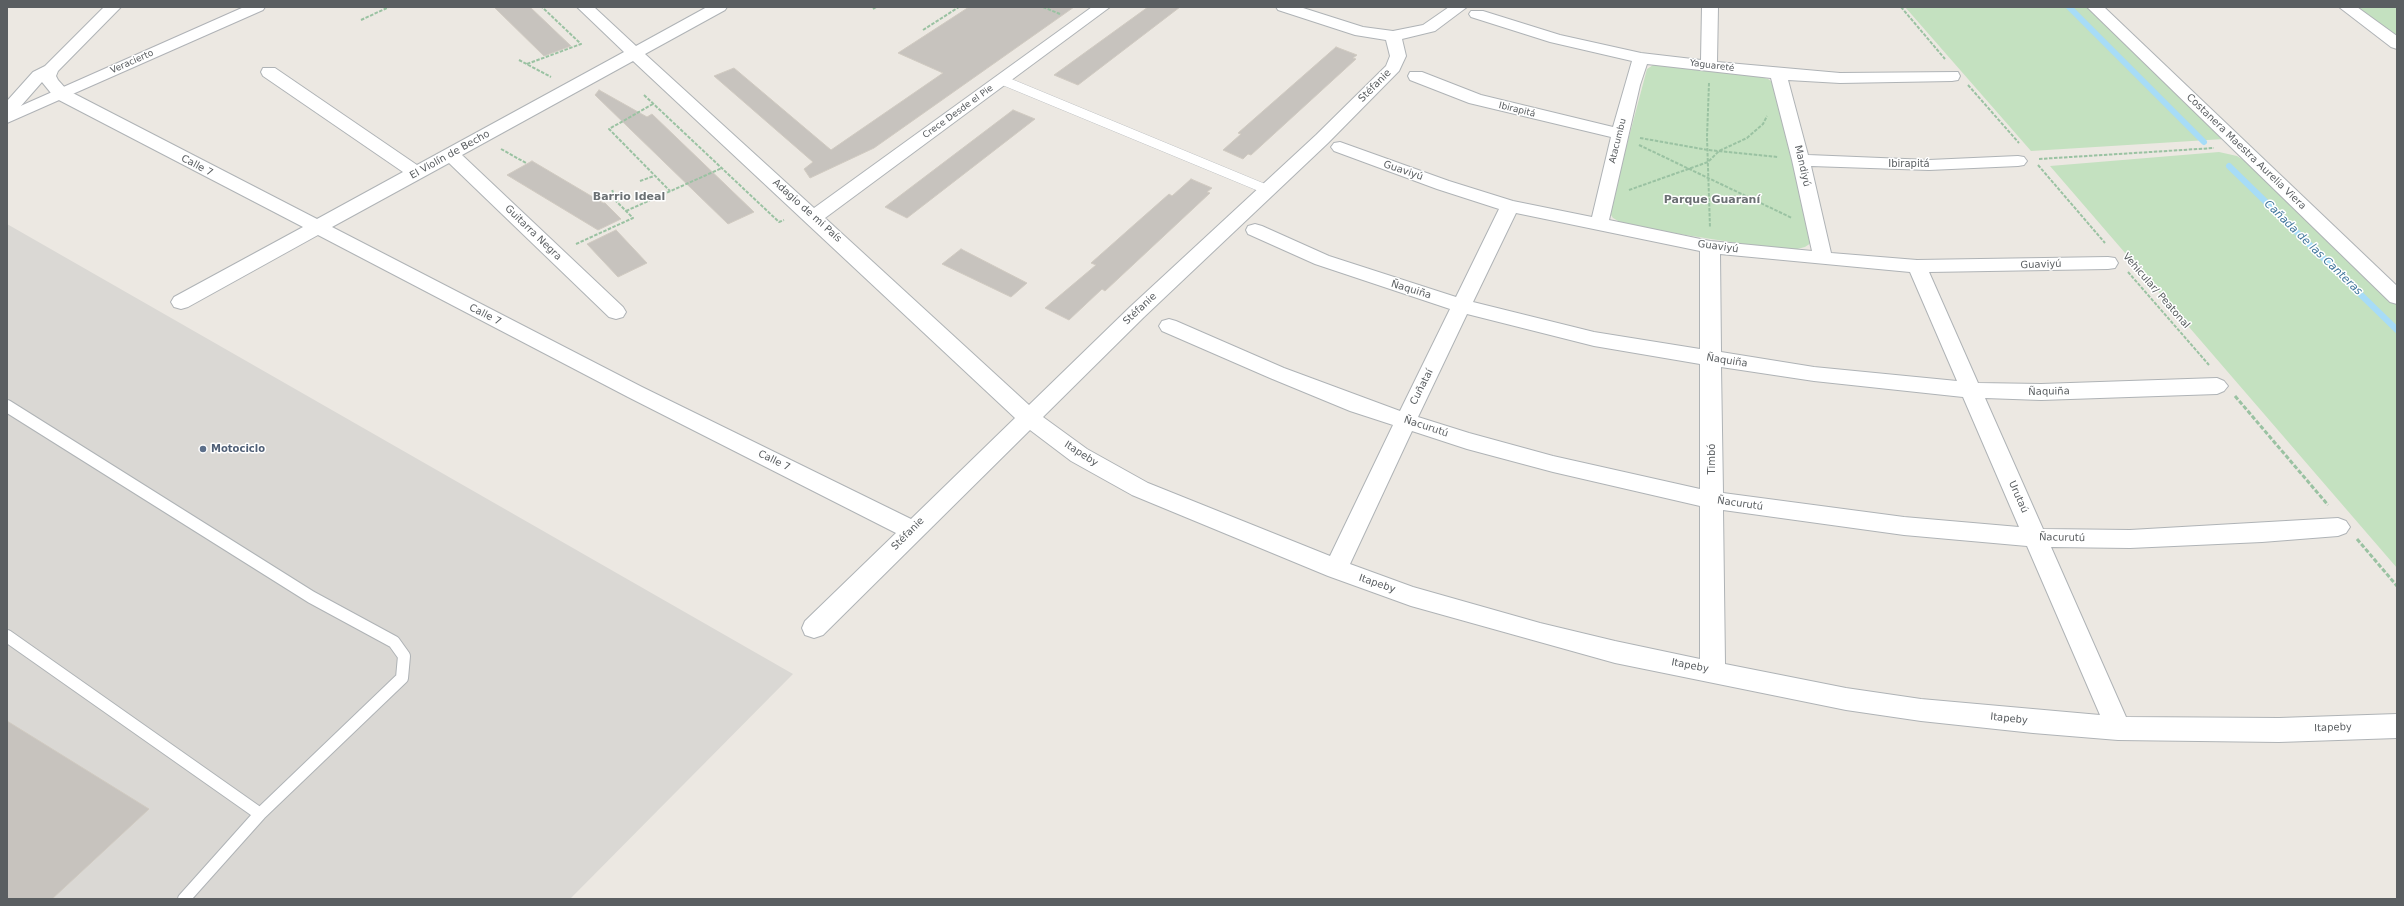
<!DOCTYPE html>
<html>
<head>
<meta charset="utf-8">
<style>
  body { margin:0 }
  #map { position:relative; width:2404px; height:906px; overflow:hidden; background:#ece8e2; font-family:"DejaVu Sans",sans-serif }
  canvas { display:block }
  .frame { position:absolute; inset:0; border:8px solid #5a5e61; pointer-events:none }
</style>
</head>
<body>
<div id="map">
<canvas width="2404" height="906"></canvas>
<div class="frame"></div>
</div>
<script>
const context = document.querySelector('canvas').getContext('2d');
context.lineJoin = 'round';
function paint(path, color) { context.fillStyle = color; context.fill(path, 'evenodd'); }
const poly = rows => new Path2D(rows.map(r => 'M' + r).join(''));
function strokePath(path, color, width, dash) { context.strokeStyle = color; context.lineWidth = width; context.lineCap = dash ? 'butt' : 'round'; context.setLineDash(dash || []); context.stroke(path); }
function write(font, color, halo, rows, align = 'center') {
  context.font = font + ' "DejaVu Sans",sans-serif'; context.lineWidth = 3; context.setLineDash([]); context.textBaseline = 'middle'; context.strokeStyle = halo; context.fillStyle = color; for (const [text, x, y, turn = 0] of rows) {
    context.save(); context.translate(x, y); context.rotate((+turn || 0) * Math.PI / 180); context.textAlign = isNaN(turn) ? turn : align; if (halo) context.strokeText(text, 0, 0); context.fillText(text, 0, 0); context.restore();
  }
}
paint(poly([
  [7,224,793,674,570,899,7,899]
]), '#dad8d4');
paint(poly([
  [1905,7,2092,7,2224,139,2031,151],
  [2351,7,2397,7,2397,40],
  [1656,63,1757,76,1768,79,1779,87,1811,243,1805,247,1789,251,1627,226,1613,218,1609,212,1647,69],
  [2219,152,2237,156,2254,167,2397,303,2397,568,2050,166]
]), '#c4e1c0');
strokePath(poly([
  [2069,7,2204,142],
  [2229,166,2397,330]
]), '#a7dcf7', 6);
const building = poly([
  [494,7,530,7,571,46,544,56,494,7],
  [969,7,1074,7,874,148,810,178,804,169,813,162,714,76,734,68,831,150,943,73,898,53,969,7],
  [1148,7,1180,7,1078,85,1054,75,1148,7],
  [1336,47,1357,55,1353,58,1356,59,1251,155,1248,154,1243,159,1223,150,1241,134,1238,133,1336,47],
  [599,90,647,117,652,114,754,212,728,224,595,95,599,90],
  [1013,110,1035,119,907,218,885,207,1013,110],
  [532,161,603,203,605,203,621,219,598,230,507,175,532,161],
  [1191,179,1212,188,1207,192,1210,193,1105,291,1102,289,1069,320,1045,308,1096,265,1091,263,1135,224,1169,194,1172,196,1191,179],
  [616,230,647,263,618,277,587,244,616,230],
  [961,249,1027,283,1011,297,942,264,961,249],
  [7,721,149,809,52,899,7,899,7,721]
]);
paint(building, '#c7c3be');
strokePath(building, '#d0cac1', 1);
const laneFar1 = poly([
  [1002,80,1268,190]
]);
const lane = poly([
  [7,406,311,597,394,642,404,656,402,678,260,814,184,899],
  [7,636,260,814]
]);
const street = poly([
  [104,7,121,7,58,71,56,76,58,80,67,90,317,219,403,172,263,76,261,72,263,68,275,68,417,165,624,52,577,7,594,7,636,46,707,7,727,7,725,10,645,54,814,208,1092,7,1110,7,825,218,1029,405,1130,307,1316,135,1386,66,1390,56,1386,40,1355,35,1278,10,1276,7,1300,7,1363,27,1393,31,1423,25,1449,7,1467,7,1435,31,1402,39,1406,56,1399,71,1328,143,1144,317,1043,417,1087,449,1148,483,1330,556,1393,425,1350,411,1270,378,1162,331,1159,326,1162,321,1169,319,1176,321,1284,368,1400,411,1450,309,1315,264,1248,234,1246,230,1248,226,1255,224,1262,226,1329,256,1456,297,1499,209,1437,189,1334,151,1331,147,1334,143,1340,142,1449,181,1513,201,1592,217,1611,137,1469,103,1410,80,1408,76,1410,72,1422,72,1481,95,1613,127,1632,61,1550,42,1471,17,1469,14,1471,11,1483,11,1560,35,1641,53,1701,60,1702,7,1718,7,1717,62,1840,73,1958,72,1960,76,1958,80,1952,81,1840,83,1788,80,1808,155,1929,160,2018,156,2024,157,2027,161,2024,165,2018,166,1929,170,1811,166,1831,253,1917,260,2108,257,2115,258,2118,263,2115,268,2108,269,1929,272,1978,383,2041,384,2217,378,2224,381,2228,386,2224,391,2217,394,2041,400,1985,398,2043,529,2130,530,2338,518,2346,521,2350,527,2346,533,2338,536,2262,542,2130,548,2051,547,2126,717,2279,718,2397,714,2397,738,2279,742,2118,740,2033,733,1921,721,1846,710,1615,663,1411,606,1328,576,1132,495,1071,461,1030,430,823,635,814,638,805,635,802,628,805,621,896,533,628,397,318,235,188,307,181,309,174,307,171,302,174,297,303,227,55,98,42,82,13,115,7,116,7,101,33,72,45,66,104,7],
  [633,61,1015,418,911,519,642,387,332,227,449,163,609,317,616,319,623,317,626,312,623,307,462,155,633,61],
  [1647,64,1771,78,1792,160,1812,251,1710,241,1609,220,1640,85,1647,64],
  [1516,213,1700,251,1700,349,1594,332,1473,302,1516,213],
  [1720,254,1910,272,1957,381,1814,367,1721,352,1720,254],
  [1467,314,1594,346,1700,364,1700,489,1553,456,1469,433,1418,417,1467,314],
  [1721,367,1814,381,1963,397,2019,527,1904,517,1723,493,1721,367],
  [1412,431,1467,449,1553,472,1700,506,1700,659,1615,641,1540,623,1413,587,1350,564,1412,431],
  [1723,510,1904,535,2027,546,2100,715,1921,699,1846,688,1725,664,1723,510],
  [2087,7,2104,7,2397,286,2397,304,2390,302,2087,7],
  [2339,7,2357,7,2397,36,2397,49,2391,47,2339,7]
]);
const secondary = poly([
  [244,7,265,7,263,10,7,123,7,112,244,7]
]);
strokePath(laneFar1, '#afb3b6', 10);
strokePath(lane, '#afb3b6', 14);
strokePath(street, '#afb3b6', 2);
strokePath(secondary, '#afb2b6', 2);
strokePath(poly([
  [1043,7,1060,14],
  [1901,7,1945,59],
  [873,9,876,7],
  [361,20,389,7],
  [923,30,959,7],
  [519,60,551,77],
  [527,64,581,44,542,7],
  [1709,83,1707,137,1710,228],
  [1968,85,2019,143],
  [644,95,779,222,784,220],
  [653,104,609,129,670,191],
  [1640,138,1708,150,1778,157],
  [1639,145,1792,218],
  [501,149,526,163],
  [2039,159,2214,148],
  [2038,165,2105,243],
  [640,181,654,176],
  [1629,190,1708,162,1719,151,1747,138,1763,124,1767,116],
  [626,211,722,168],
  [576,244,633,218,615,200,612,189],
  [2128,272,2209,365]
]), '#9ac2a2', 2, [3.5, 1.5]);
strokePath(poly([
  [2235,396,2328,505],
  [2357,539,2397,586]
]), '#9ac2a2', 3, [4.5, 2]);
strokePath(laneFar1, '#fff', 9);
strokePath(lane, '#fff', 12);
paint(street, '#fff');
paint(secondary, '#fff');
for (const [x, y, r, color] of [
  [203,449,4,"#5c6f8a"]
]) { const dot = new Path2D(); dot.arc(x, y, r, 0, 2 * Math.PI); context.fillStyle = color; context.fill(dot); strokePath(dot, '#fff', 1.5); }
write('9px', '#5a5e61', '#fff', [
  ["Veracierto",132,62,-24],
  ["Yaguareté",1712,66,7],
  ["Ibirapitá",1517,110,14],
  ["Crece Desde el Pie",958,112,-36],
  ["Atacumbu",1618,141,-76]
]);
write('10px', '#5a5e61', '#fff', [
  ["Stéfanie",1375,86,-45],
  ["Costanera Maestra Aurelia Viera",2246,152,44],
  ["El Violín de Becho",450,155,-29],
  ["Ibirapitá",1909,164],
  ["Calle 7",197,166,28],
  ["Mandiyú",1802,166,77],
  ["Guaviyú",1403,171,19],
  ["Adagio de mi País",807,211,42],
  ["Guitarra Negra",533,233,44],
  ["Guaviyú",1718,247,8],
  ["Guaviyú",2041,265,-2],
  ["Ñaquiña",1411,290,17],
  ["Vehicular/ Peatonal",2156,291,49],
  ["Stéfanie",1140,309,-43],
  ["Calle 7",485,315,27],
  ["Ñaquiña",1727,361,9],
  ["Cuñataí",1422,387,-63],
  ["Ñaquiña",2049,392,-1],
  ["Ñacurutú",1426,427,18],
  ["Itapeby",1081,454,33],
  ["Timbó",1712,459,-90],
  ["Calle 7",774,461,26],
  ["Urutaú",2018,497,66],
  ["Ñacurutú",1740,504,8],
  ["Stéfanie",908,534,-45],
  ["Ñacurutú",2062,538,1],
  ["Itapeby",1377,584,19],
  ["Itapeby",1690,666,11],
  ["Itapeby",2009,719,6],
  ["Itapeby",2333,728,-2]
]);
write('bold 10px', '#4e5e75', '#fff', [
  ["Motociclo",211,449]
], 'left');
write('bold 11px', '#6b7073', '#fff', [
  ["Barrio Ideal",629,197],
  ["Parque Guaraní",1712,200]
]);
write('italic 11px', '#44799e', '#fff', [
  ["Cañada de las Canteras",2313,248,44]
]);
</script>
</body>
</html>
